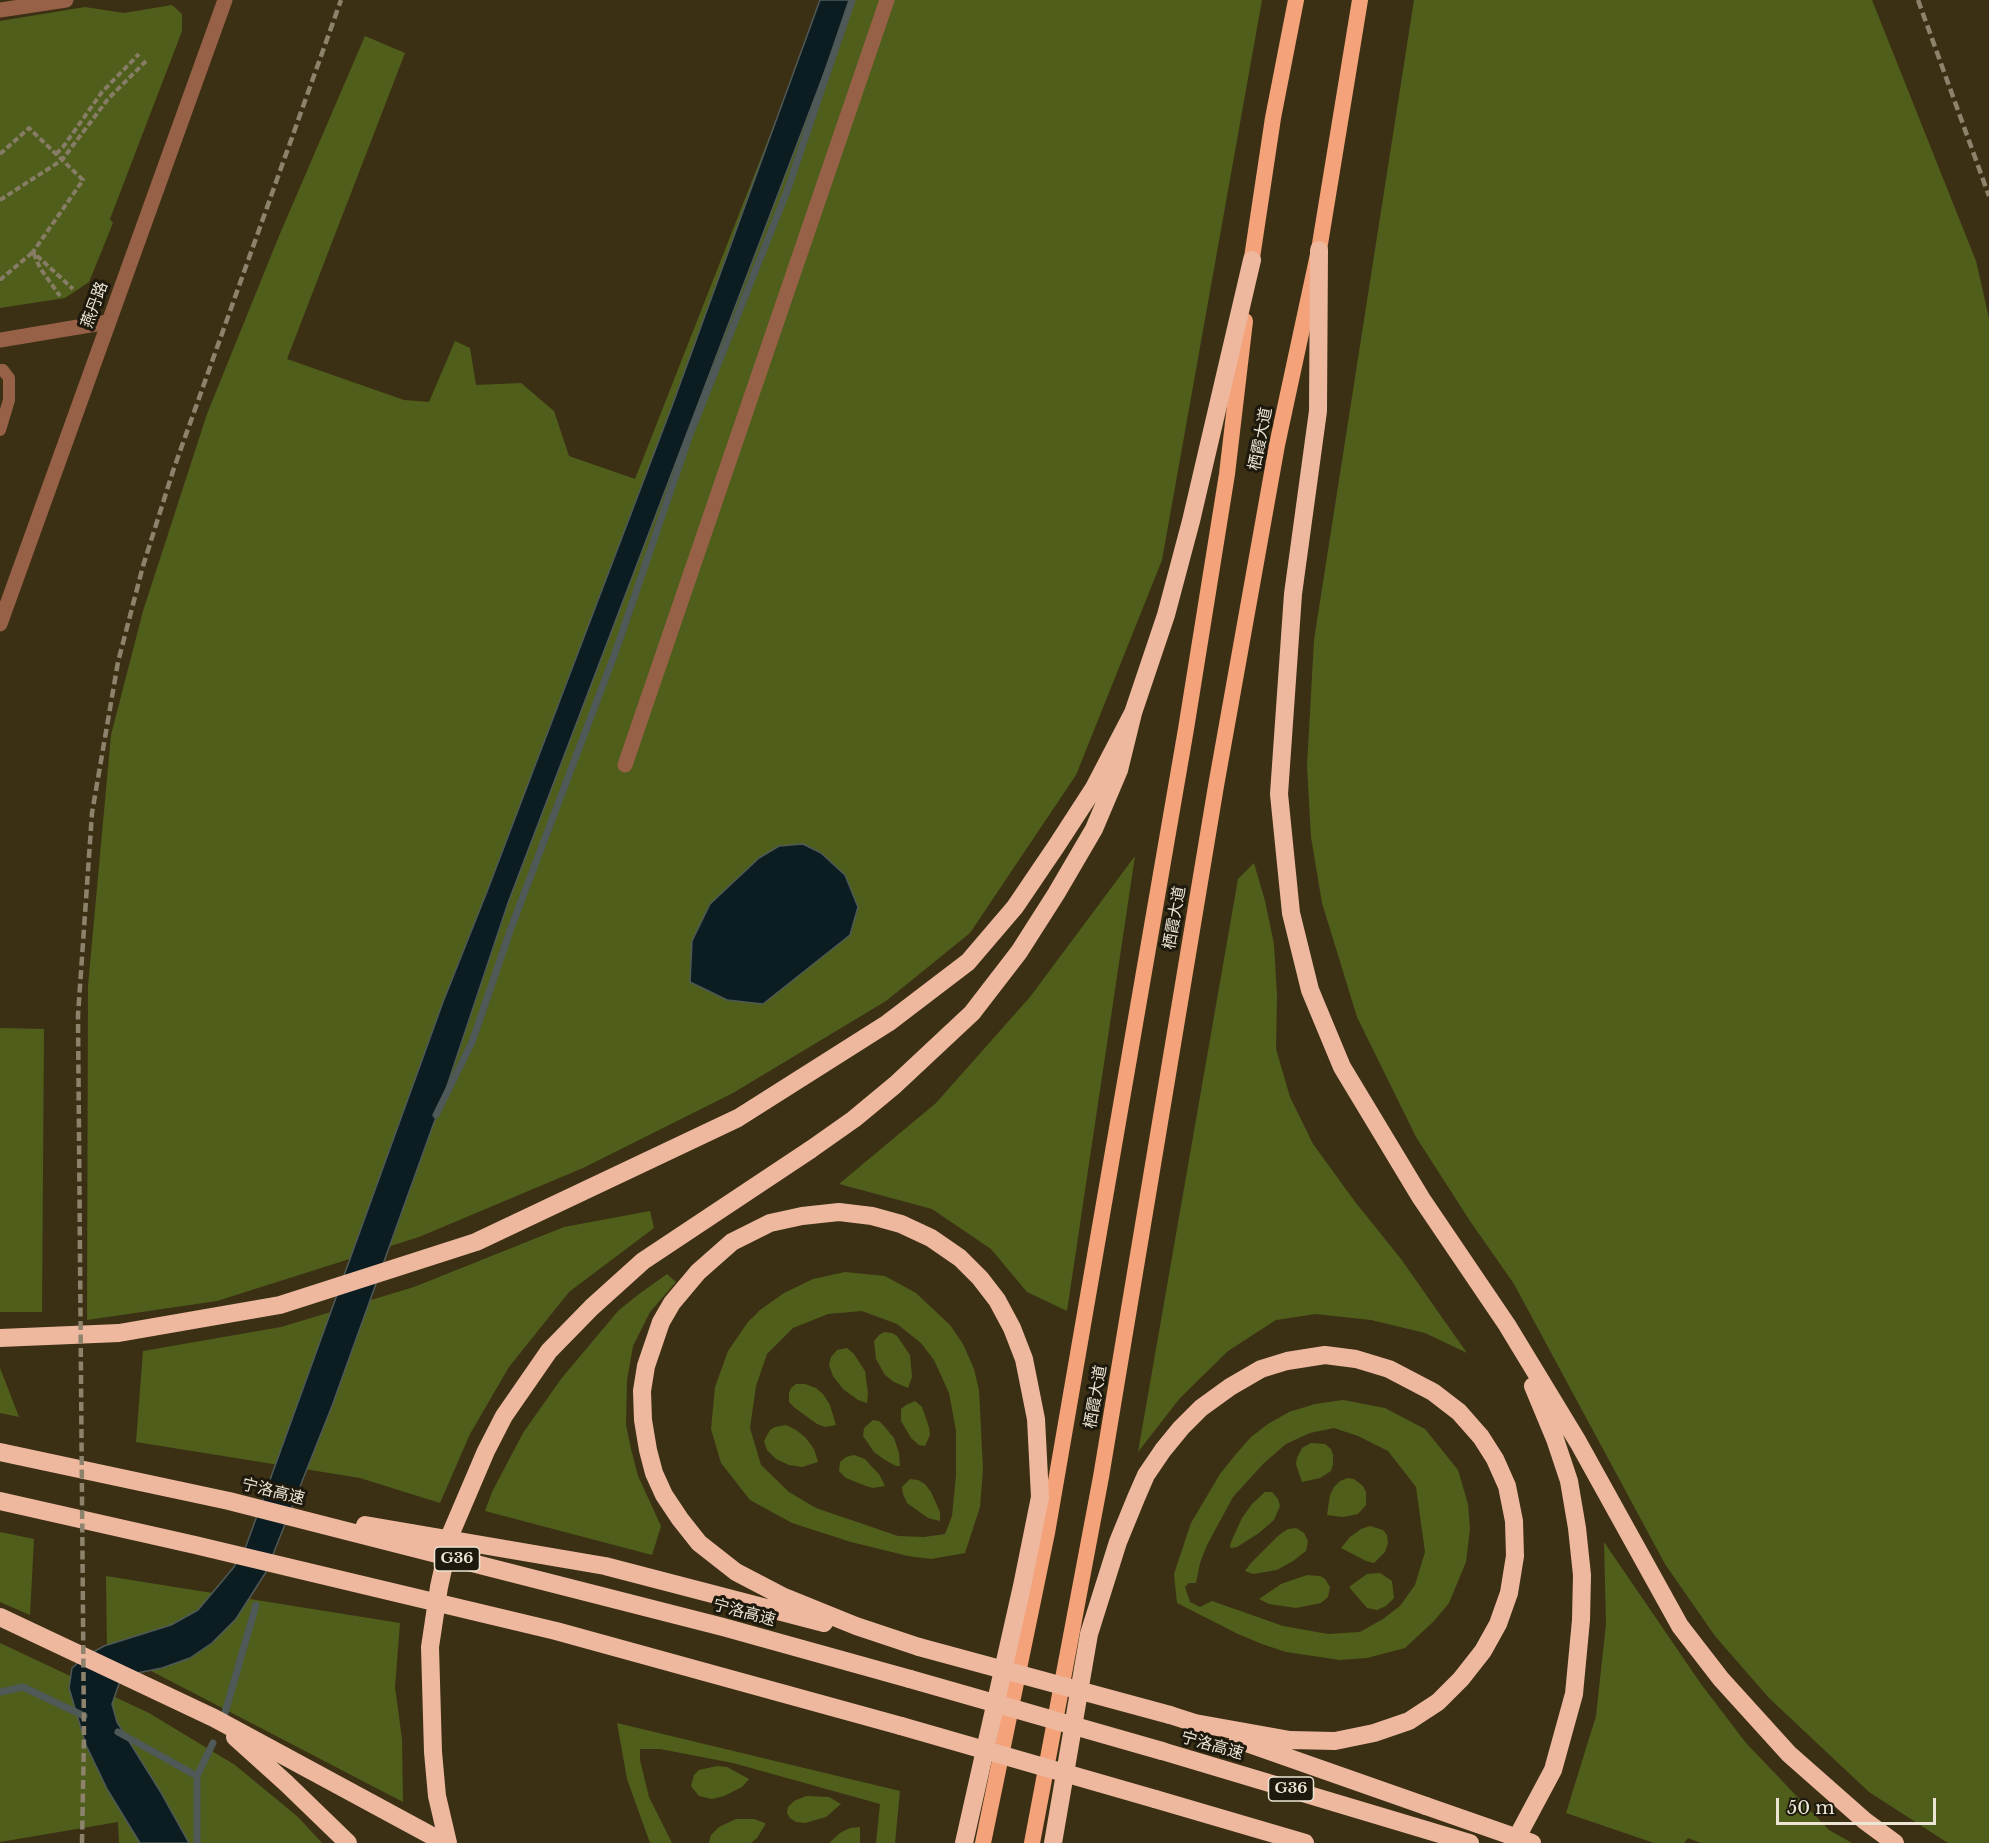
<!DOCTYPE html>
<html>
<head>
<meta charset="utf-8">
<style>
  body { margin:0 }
  #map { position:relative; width:1989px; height:1843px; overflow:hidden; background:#3c3014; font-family:"Libre Baskerville",serif }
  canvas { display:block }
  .scale { position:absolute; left:1776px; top:1798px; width:160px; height:27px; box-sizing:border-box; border:3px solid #ece5d4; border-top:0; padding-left:8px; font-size:18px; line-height:21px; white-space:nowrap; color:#ece5d4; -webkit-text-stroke:4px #1e190d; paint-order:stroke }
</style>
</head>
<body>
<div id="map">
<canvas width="1989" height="1843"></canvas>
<div class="scale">50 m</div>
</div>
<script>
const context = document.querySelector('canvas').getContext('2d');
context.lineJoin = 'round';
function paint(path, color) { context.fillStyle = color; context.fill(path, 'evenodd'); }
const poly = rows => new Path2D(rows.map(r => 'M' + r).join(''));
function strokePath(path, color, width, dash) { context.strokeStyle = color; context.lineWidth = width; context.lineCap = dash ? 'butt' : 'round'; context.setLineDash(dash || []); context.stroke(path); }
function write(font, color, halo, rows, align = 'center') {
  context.font = font + ' "Libre Baskerville","Noto Sans SC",serif'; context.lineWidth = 6; context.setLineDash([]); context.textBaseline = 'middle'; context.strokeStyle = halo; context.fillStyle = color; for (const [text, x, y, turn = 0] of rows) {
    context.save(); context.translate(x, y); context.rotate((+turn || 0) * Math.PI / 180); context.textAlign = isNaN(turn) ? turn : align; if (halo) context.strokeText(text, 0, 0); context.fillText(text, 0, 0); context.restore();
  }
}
paint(poly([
  [823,0,1262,0,1162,560,1076,775,970,933,886,1001,733,1093,583,1168,419,1237,217,1301,87,1320,88,986,111,735,143,611,207,414,279,236,365,36,405,53,287,359,404,400,429,402,455,341,470,348,476,385,521,383,554,411,569,456,635,479],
  [1414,0,1872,0,1976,261,1989,318,1989,1843,1948,1843,1869,1792,1769,1698,1715,1636,1665,1564,1514,1284,1470,1221,1416,1137,1357,1017,1322,903,1311,837,1307,766,1314,640],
  [172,5,182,14,182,31,110,219,113,223,89,282,65,298,0,308,0,21,85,7,124,13],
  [1135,856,1067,1311,1027,1292,991,1249,932,1209,839,1184,936,1103,1030,997],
  [1254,863,1265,901,1274,944,1277,996,1276,1049,1290,1097,1313,1144,1356,1203,1401,1259,1467,1353,1425,1333,1371,1320,1316,1314,1276,1320,1228,1351,1180,1398,1138,1452,1238,879],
  [0,1028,44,1029,42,1312,0,1312],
  [650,1211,654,1228,569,1292,509,1367,470,1434,440,1503,360,1478,136,1442,143,1351,281,1327,414,1287,564,1227],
  [845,1272,885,1276,916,1293,950,1325,963,1344,974,1369,979,1390,983,1469,980,1507,965,1553,931,1559,908,1556,851,1542,792,1523,750,1500,721,1463,711,1429,715,1387,728,1351,748,1322,760,1310,784,1293,813,1279],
  [862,1311,897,1324,921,1343,934,1360,949,1393,956,1431,956,1476,952,1516,945,1534,924,1537,898,1536,816,1508,789,1492,761,1465,750,1428,756,1386,767,1354,793,1328,828,1314],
  [667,1274,676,1282,650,1312,633,1346,627,1380,626,1425,631,1449,638,1476,661,1526,652,1555,485,1511,492,1492,523,1433,561,1379,618,1311,639,1294],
  [884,1332,892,1333,897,1336,910,1355,912,1377,908,1388,894,1382,885,1375,876,1359,874,1341,879,1335],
  [847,1348,854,1354,865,1371,868,1393,867,1403,858,1400,843,1389,833,1376,829,1365,831,1357,837,1350],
  [0,1368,19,1417,0,1413],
  [796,1384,805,1384,816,1388,823,1394,830,1405,836,1425,825,1427,817,1424,795,1408,789,1402,789,1393,791,1388],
  [1343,1400,1385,1408,1425,1429,1458,1470,1468,1504,1470,1529,1466,1562,1449,1603,1434,1621,1405,1648,1367,1658,1340,1660,1286,1652,1262,1644,1238,1634,1177,1603,1174,1574,1191,1523,1220,1474,1236,1454,1251,1437,1268,1424,1289,1412,1315,1404],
  [1334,1428,1358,1436,1388,1451,1416,1487,1425,1552,1415,1585,1400,1606,1383,1619,1360,1632,1328,1634,1283,1626,1212,1601,1200,1607,1190,1602,1185,1587,1189,1583,1196,1583,1200,1563,1207,1545,1233,1497,1264,1463,1286,1444,1310,1433],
  [915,1401,922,1407,929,1427,930,1435,925,1446,919,1445,911,1438,901,1421,901,1409,906,1405],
  [873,1420,879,1421,884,1426,894,1438,899,1453,900,1466,896,1466,885,1460,874,1452,863,1436,864,1428],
  [786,1425,796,1430,805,1437,814,1449,818,1462,802,1467,789,1465,776,1459,767,1450,764,1441,770,1430,775,1427],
  [1311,1443,1325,1444,1331,1449,1333,1455,1333,1464,1331,1471,1320,1478,1302,1482,1296,1464,1297,1458,1302,1448],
  [854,1455,865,1459,872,1467,879,1474,885,1486,873,1488,866,1486,846,1478,839,1471,840,1462,846,1457],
  [1348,1478,1354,1479,1363,1486,1366,1492,1366,1505,1358,1514,1343,1517,1327,1515,1330,1495,1334,1487,1340,1481],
  [910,1479,918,1480,925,1484,931,1492,940,1512,940,1521,928,1518,907,1503,903,1494,902,1487],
  [1265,1492,1272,1492,1278,1499,1280,1506,1274,1520,1259,1533,1237,1547,1232,1548,1230,1547,1231,1542,1242,1518,1252,1504],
  [1370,1526,1383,1530,1387,1535,1388,1543,1385,1552,1374,1563,1366,1561,1341,1548,1350,1537,1361,1529],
  [1296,1528,1304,1533,1308,1541,1306,1551,1293,1561,1277,1570,1253,1574,1245,1571,1250,1564,1279,1535,1288,1529],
  [0,1532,34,1539,30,1615,0,1602],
  [1604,1542,1701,1684,1746,1743,1829,1830,1852,1843,1701,1843,1688,1838,1684,1843,1654,1843,1566,1813,1596,1716,1606,1624],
  [1380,1573,1392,1581,1394,1598,1386,1606,1377,1610,1367,1608,1349,1587,1367,1574],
  [1307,1575,1320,1576,1325,1579,1330,1587,1328,1597,1321,1603,1296,1608,1269,1604,1259,1599,1281,1584],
  [106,1576,400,1623,395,1687,402,1739,403,1802,107,1648],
  [0,1643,149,1713,235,1765,298,1817,322,1843,119,1843,118,1822,0,1842],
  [617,1723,900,1791,895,1843,876,1843,880,1804,733,1763,660,1749,640,1749,640,1760,649,1797,672,1843,650,1843,627,1779],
  [717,1766,727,1767,749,1779,742,1787,724,1796,712,1799,699,1796,691,1786,694,1775,699,1770],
  [806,1796,829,1797,841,1804,826,1817,805,1823,796,1822,790,1818,787,1813,788,1807,794,1801],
  [736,1819,754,1819,765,1823,765,1825,757,1838,751,1843,709,1843,711,1835,719,1827],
  [860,1827,860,1843,829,1843,840,1833,850,1828]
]), '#4f5e1b');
const water = poly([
  [820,0,852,0,508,903,445,1092,332,1406,266,1572,236,1619,212,1643,190,1658,162,1668,137,1673,120,1681,112,1704,117,1722,160,1791,189,1843,140,1843,107,1789,86,1745,69,1688,72,1668,86,1656,104,1646,171,1625,198,1610,234,1567,246,1546,443,1002,488,889,672,406,820,0],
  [803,844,821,853,845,875,858,907,850,935,763,1004,727,1000,690,982,692,941,710,904,759,858,779,846,803,844]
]);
paint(water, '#0c1d21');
strokePath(water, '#4f5957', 1.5);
strokePath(poly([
  [436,1115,472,1042,511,928,615,653,689,437,787,191,852,0],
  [0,1692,23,1687,84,1716],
  [224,1716,256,1605],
  [118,1732,197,1776],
  [197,1843,197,1776,213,1743]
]), '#4f5957', 7);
strokePath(poly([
  [0,154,29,128,83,180,33,252,73,289],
  [56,154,63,147,102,92,139,54],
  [0,200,62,160,108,99,146,61],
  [0,278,1,279,33,252,40,268,60,296]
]), '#877d66', 4, [6, 3]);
strokePath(poly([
  [0,370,3,370,9,378,9,400,0,430]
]), '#976147', 12);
strokePath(poly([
  [0,10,66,0],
  [0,340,108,322],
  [625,765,887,0]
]), '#976147', 15);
strokePath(poly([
  [0,624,225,0]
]), '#976147', 15);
strokePath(poly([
  [1250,271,1273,118,1296,0],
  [983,1843,1047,1533,1186,729,1227,474,1245,321],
  [1032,1843,1101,1477,1216,786,1277,445,1319,250,1360,0]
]), '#f4a279', 16);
strokePath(poly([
  [1319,250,1318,411,1293,594,1279,794,1291,913,1310,990,1342,1067,1421,1198,1507,1325,1578,1442,1680,1626,1721,1679,1789,1754,1865,1821,1895,1843],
  [810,1150,854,1119,895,1085,972,1013,1019,952,1056,894,1094,829,1119,770,1133,713,1166,615,1191,521,1252,260],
  [0,1338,119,1333,280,1305,476,1242,738,1118,888,1023,968,962,1015,907,1057,845,1094,788,1133,713],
  [0,1452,229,1501,723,1627,910,1679],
  [0,1501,195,1545,556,1631,901,1726],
  [365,1525,605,1566,824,1623],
  [0,1617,214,1718,445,1843],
  [919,1647,856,1626,782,1596,736,1572,699,1543,680,1519,664,1495,654,1473,648,1450,643,1420,642,1391,646,1366,661,1322,672,1303,698,1272,732,1242,770,1223,802,1216,839,1212,872,1216,901,1224,931,1238,960,1258,980,1278,997,1300,1012,1328,1024,1359,1036,1419,1040,1497,1022,1586,964,1843],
  [235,1737,286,1783,348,1843],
  [1238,1740,1426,1806],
  [1162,1751,1470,1843],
  [1155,1799,1305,1843],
  [1053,1843,1089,1634,1118,1542,1136,1498,1146,1475,1163,1450,1181,1428,1201,1408,1230,1387,1261,1369,1287,1361,1325,1355,1356,1359,1389,1369,1433,1392,1459,1412,1481,1437,1495,1459,1507,1486,1514,1521,1515,1556,1509,1593,1498,1624,1483,1651,1461,1679,1438,1702,1409,1721,1374,1733,1335,1741,1290,1740,1195,1723,1170,1715],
  [1514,1843,1553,1770,1574,1694,1581,1620,1582,1575,1577,1528,1569,1481,1555,1439,1533,1386]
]), '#eeb89f', 18);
strokePath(poly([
  [1918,0,1989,196],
  [82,1843,84,1736,78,1015,92,813,118,662,143,566,173,471,341,0]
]), '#8d836c', 4.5, [9, 4.5]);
strokePath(poly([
  [919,1647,1170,1715],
  [910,1679,1162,1751],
  [901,1726,1155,1799],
  [1426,1806,1532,1843],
  [448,1843,437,1796,433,1752,430,1647,439,1587,451,1533,486,1451,504,1416,549,1351,592,1307,643,1261,810,1150]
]), '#eeb89f', 18);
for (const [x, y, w] of [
  [457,1559,45],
  [1291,1789,45]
]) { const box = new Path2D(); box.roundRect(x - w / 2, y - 12, w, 24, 4.5); context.fillStyle = '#1e190d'; context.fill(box); strokePath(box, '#ece5d4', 1.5); }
write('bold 15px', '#ece5d4', null, [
  ["G36",457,1559],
  ["G36",1291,1789]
]);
write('16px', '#ece5d4', '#1e190d', [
  ["燕丹路",95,305,-70],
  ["栖霞大道",1261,439,-79],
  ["栖霞大道",1175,918,-80],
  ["栖霞大道",1096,1397,-80],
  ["宁洛高速",273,1492,14],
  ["宁洛高速",744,1613,15],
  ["宁洛高速",1212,1746,16]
]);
</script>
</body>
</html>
